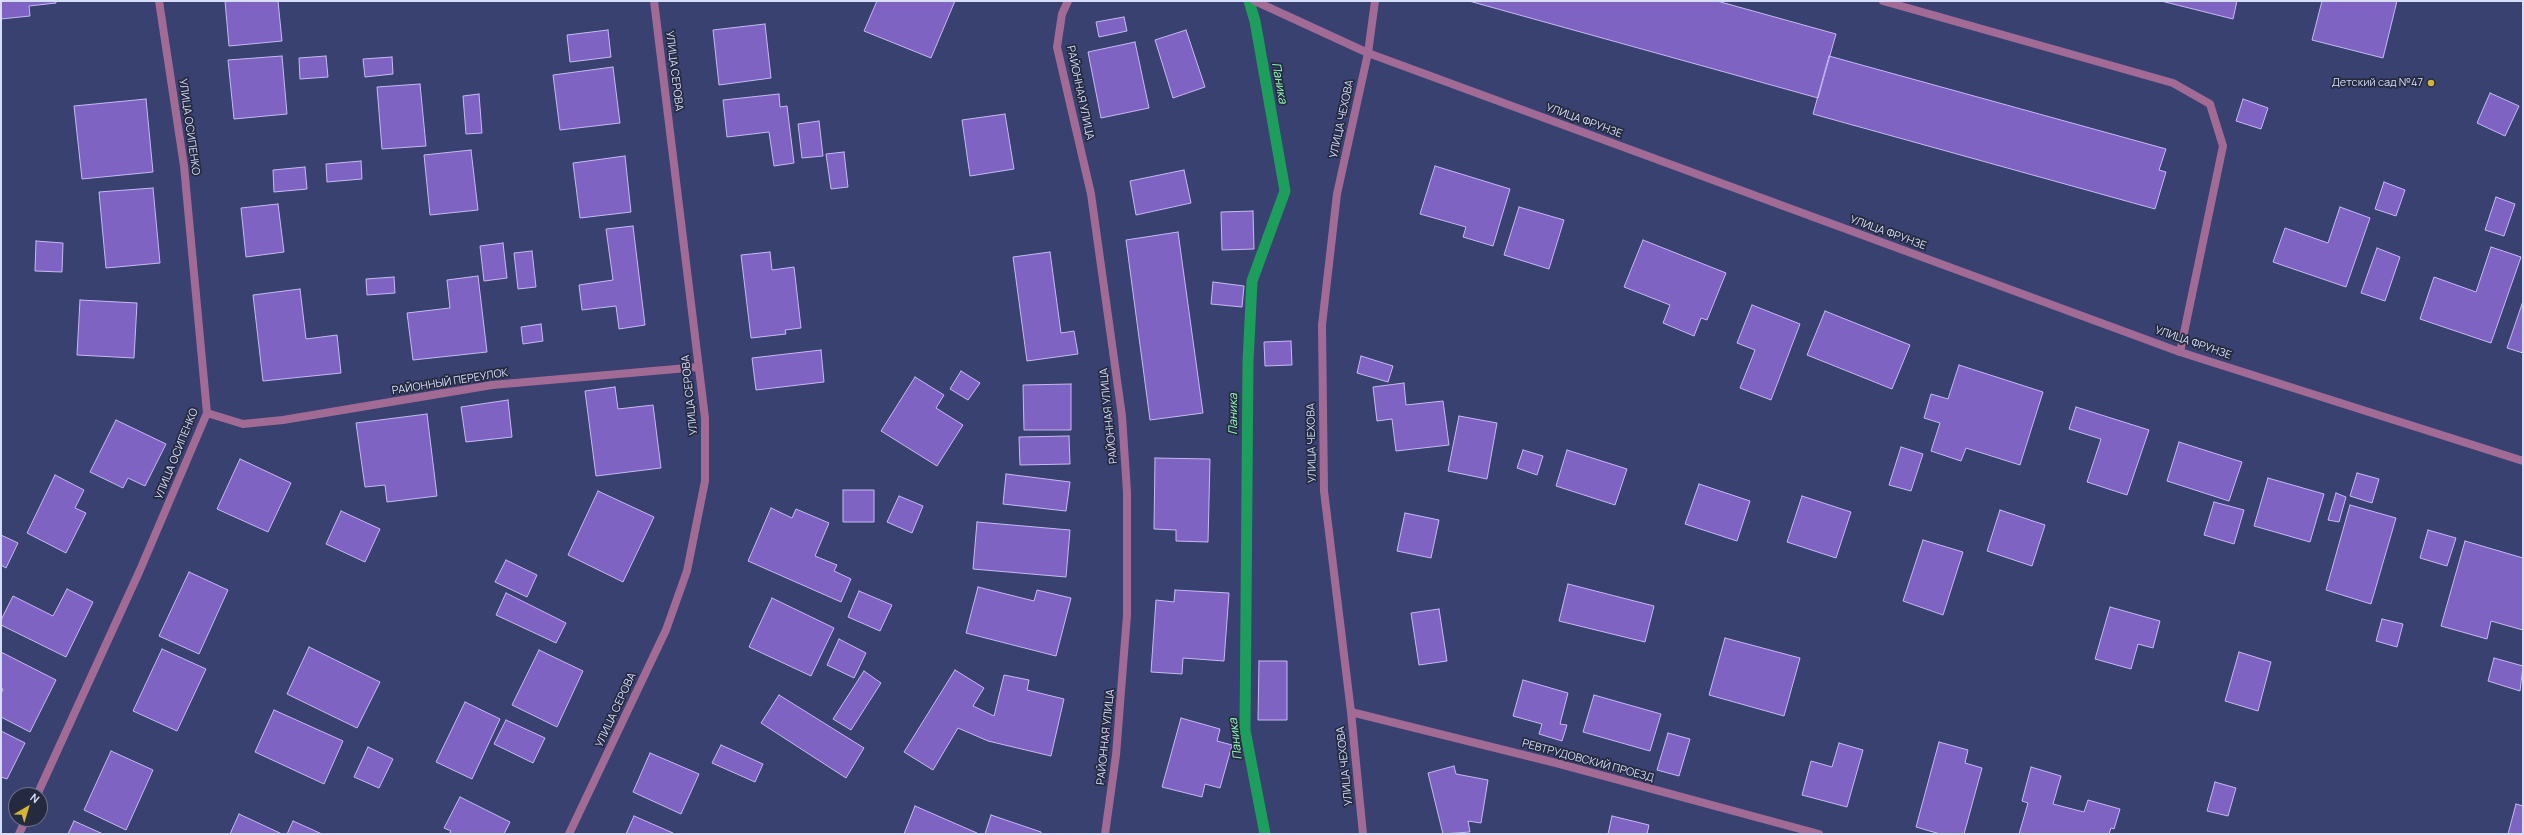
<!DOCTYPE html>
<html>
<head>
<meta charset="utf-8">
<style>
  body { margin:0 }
  #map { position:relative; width:2524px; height:835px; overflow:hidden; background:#394171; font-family:Manrope,sans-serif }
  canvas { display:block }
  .frame { position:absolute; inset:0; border:2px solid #d7defb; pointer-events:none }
  .north { position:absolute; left:8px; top:787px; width:40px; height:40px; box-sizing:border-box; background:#262a40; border:1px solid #6d728b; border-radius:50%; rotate:38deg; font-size:11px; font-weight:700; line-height:16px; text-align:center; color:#d7defb }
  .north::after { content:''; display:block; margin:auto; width:14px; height:18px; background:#d5b535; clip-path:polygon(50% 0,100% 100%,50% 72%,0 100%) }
</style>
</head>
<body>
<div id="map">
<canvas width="2524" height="835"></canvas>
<div class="frame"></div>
<div class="north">N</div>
</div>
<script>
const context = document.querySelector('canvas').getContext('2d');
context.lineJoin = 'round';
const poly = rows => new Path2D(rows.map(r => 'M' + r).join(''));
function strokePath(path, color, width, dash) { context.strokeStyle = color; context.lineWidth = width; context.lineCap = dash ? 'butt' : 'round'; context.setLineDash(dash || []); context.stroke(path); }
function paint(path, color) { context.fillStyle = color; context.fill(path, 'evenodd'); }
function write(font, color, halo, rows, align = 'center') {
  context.font = font + ' Manrope,sans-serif'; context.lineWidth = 3.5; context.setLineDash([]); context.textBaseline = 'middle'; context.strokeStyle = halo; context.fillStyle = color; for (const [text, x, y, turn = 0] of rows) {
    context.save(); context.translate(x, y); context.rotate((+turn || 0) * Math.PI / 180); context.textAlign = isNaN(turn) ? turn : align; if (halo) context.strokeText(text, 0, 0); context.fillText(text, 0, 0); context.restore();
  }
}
strokePath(poly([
  [1249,1,1255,21,1285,191,1252,281,1248,362,1245,730,1265,834]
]), '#1d9e5d', 11);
const building = poly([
  [1,1,56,1,56,3,29,6,30,16,1,19,1,1],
  [225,1,278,1,282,41,229,46,225,1],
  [877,1,955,1,931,58,864,31,877,1],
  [1469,1,1717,1,1836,34,1818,98,1469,1],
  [2161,1,2237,1,2233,19,2161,1],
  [2322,1,2397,1,2383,58,2312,40,2322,1],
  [1124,17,1127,31,1099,37,1096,22,1124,17],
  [765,24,771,78,719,85,713,30,765,24],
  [608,30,611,57,570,62,567,35,608,30],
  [1186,30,1205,87,1173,98,1155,40,1186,30],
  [1135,42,1149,108,1101,118,1088,52,1135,42],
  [282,56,287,114,234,119,228,60,282,56],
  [326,56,328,77,300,79,299,58,326,56],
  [1829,56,2166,149,2159,170,2166,172,2155,209,1813,114,1829,56],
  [392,57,393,74,365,77,363,59,392,57],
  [613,67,620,123,560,130,553,75,613,67],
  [420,84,426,146,382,149,377,87,420,84],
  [2490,93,2519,106,2505,136,2477,123,2490,93],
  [479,94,482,133,466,134,463,96,479,94],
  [779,94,780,107,787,106,794,163,774,166,769,132,727,137,723,100,779,94],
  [146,99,153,172,82,179,74,106,146,99],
  [2243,99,2268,108,2261,129,2236,121,2243,99],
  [1005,114,1014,169,970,176,962,120,1005,114],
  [819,121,823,156,802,158,798,124,819,121],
  [471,150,478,210,430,215,424,155,471,150],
  [844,152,848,187,831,189,826,154,844,152],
  [625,156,631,212,580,218,573,163,625,156],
  [361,161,362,179,327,182,326,164,361,161],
  [1435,166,1510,189,1493,246,1463,237,1466,227,1420,214,1435,166],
  [305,167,307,189,274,192,273,170,305,167],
  [1184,170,1191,203,1136,215,1130,181,1184,170],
  [2384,182,2405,190,2396,216,2375,209,2384,182],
  [153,188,160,263,106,268,99,192,153,188],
  [2496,197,2515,204,2504,236,2485,230,2496,197],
  [278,204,284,252,246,257,241,208,278,204],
  [1519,207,1564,220,1549,269,1504,255,1519,207],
  [2340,207,2370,218,2346,287,2273,262,2285,228,2328,243,2340,207],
  [1253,211,1254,249,1222,250,1221,212,1253,211],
  [633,226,645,325,619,329,616,306,582,310,579,285,613,280,606,229,633,226],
  [1178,232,1203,413,1150,420,1126,240,1178,232],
  [1643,240,1726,273,1707,320,1701,318,1694,336,1663,323,1670,305,1624,287,1643,240],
  [36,241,63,243,62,272,35,271,36,241],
  [503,243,507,278,484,281,480,246,503,243],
  [2491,247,2521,257,2491,343,2420,319,2434,277,2476,292,2491,247],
  [2377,248,2400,257,2385,301,2361,293,2377,248],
  [532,251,536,287,518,289,514,253,532,251],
  [770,252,772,270,794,267,801,328,785,330,786,334,751,338,741,255,770,252],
  [1050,252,1061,333,1074,331,1078,354,1027,361,1013,257,1050,252],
  [478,276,487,352,413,360,407,313,450,308,447,280,478,276],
  [394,277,395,293,367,295,366,279,394,277],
  [1213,282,1244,286,1242,307,1211,304,1213,282],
  [300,289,306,339,337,335,341,373,263,381,253,295,300,289],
  [80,300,137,303,134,358,77,355,80,300],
  [2523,301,2523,353,2507,348,2523,301],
  [1752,305,1800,324,1771,400,1740,388,1755,350,1737,343,1752,305],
  [1825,311,1910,345,1892,389,1807,355,1825,311],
  [541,324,543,341,523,344,521,327,541,324],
  [1291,341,1292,365,1265,366,1264,342,1291,341],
  [821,350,824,382,756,390,752,358,821,350],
  [1361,356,1393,366,1388,382,1357,373,1361,356],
  [1959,365,2043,392,2020,465,1966,448,1961,461,1931,451,1940,423,1924,418,1931,394,1948,399,1959,365],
  [961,371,980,383,968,400,950,389,961,371],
  [915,377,944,395,936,408,963,425,937,466,881,431,915,377],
  [1404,383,1406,405,1443,401,1449,445,1396,451,1392,419,1377,421,1373,387,1404,383],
  [1071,384,1071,430,1024,430,1023,385,1071,384],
  [615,387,618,409,653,405,661,468,596,476,585,391,615,387],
  [508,400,512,437,466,442,461,407,508,400],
  [2076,407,2149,430,2127,495,2087,482,2101,439,2069,429,2076,407],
  [427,414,437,496,387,502,385,485,365,487,356,423,427,414],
  [1459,416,1497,423,1487,479,1448,471,1459,416],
  [116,420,166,444,145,486,128,478,123,488,90,472,116,420],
  [1069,436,1070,464,1020,465,1019,437,1069,436],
  [2179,442,2242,462,2229,501,2167,481,2179,442],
  [1901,447,1923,454,1911,491,1889,485,1901,447],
  [1523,450,1543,456,1537,475,1517,468,1523,450],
  [1567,450,1627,469,1615,505,1556,486,1567,450],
  [1155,458,1210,459,1208,542,1176,541,1176,530,1154,529,1155,458],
  [240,459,291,483,268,532,217,509,240,459],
  [2357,473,2379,479,2372,503,2350,496,2357,473],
  [1006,474,1070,482,1066,511,1003,504,1006,474],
  [55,475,84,490,75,508,86,513,66,553,27,533,55,475],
  [2268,478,2324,494,2310,542,2254,526,2268,478],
  [1699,484,1750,501,1737,541,1685,524,1699,484],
  [843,490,874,490,874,522,843,522,843,490],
  [598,491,654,517,623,582,568,555,598,491],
  [2336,493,2346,497,2339,522,2328,520,2336,493],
  [899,496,923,506,912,533,887,522,899,496],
  [1802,496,1851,512,1836,558,1787,542,1802,496],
  [2214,502,2244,510,2234,544,2204,535,2214,502],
  [2350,505,2396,518,2371,604,2326,590,2350,505],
  [771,508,792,518,796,509,829,523,815,556,837,565,834,571,851,579,841,602,748,561,771,508],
  [2000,510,2045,525,2032,566,1987,551,2000,510],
  [341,511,380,529,365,562,326,544,341,511],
  [1405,513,1439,520,1431,558,1397,551,1405,513],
  [977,522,1070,530,1066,577,973,569,977,522],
  [2428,530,2456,538,2447,566,2420,558,2428,530],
  [1,535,18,543,6,568,1,565,1,535],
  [1923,540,1963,552,1943,615,1903,601,1923,540],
  [2465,541,2523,558,2523,630,2491,621,2487,639,2441,626,2465,541],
  [506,560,537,575,527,597,495,582,506,560],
  [189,572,228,590,199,654,159,636,189,572],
  [1568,584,1654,606,1645,642,1559,621,1568,584],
  [978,587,1034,601,1037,590,1071,598,1056,656,966,633,978,587],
  [67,589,93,602,66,657,1,625,1,620,13,596,53,616,67,589],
  [1175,590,1229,593,1224,661,1183,658,1182,674,1151,672,1156,600,1174,602,1175,590],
  [859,591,892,605,880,631,848,617,859,591],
  [506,593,566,623,556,643,496,615,506,593],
  [772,598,834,628,811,676,749,647,772,598],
  [2110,607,2160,621,2153,648,2138,644,2131,669,2095,659,2110,607],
  [1439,609,1447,661,1419,665,1411,613,1439,609],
  [2382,619,2403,624,2397,647,2376,641,2382,619],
  [1725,638,1800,658,1784,716,1709,695,1725,638],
  [839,639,866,653,854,678,827,665,839,639],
  [309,647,380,682,357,728,287,694,309,647],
  [162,649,206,669,177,731,133,711,162,649],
  [539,650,583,671,557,727,512,705,539,650],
  [1,652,56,680,30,732,1,717,1,694,3,689,1,688,1,652],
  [2239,652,2271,662,2258,711,2225,701,2239,652],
  [2494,658,2523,666,2520,691,2488,681,2494,658],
  [1259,661,1287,661,1287,720,1258,720,1259,661],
  [955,670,984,688,973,706,994,716,1004,675,1029,680,1027,690,1064,699,1051,756,988,741,958,728,933,770,904,752,955,670],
  [864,671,881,683,851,730,833,719,864,671],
  [1523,680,1568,693,1560,724,1567,725,1562,741,1539,734,1542,724,1513,716,1523,680],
  [779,695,864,748,846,778,761,723,779,695],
  [1594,695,1661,714,1650,751,1583,732,1594,695],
  [465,702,500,719,472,779,436,762,465,702],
  [274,710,343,741,324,784,255,752,274,710],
  [1181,718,1220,729,1217,741,1232,745,1220,788,1205,784,1202,797,1162,787,1181,718],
  [506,720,545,738,533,763,494,744,506,720],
  [1,731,25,743,7,779,1,777,1,731],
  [1668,733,1690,739,1679,776,1657,770,1668,733],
  [1939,742,1968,750,1965,763,1982,768,1964,834,1940,834,1916,827,1939,742],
  [1839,743,1863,750,1847,807,1802,795,1811,761,1832,767,1839,743],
  [721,745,763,764,755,782,712,763,721,745],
  [368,747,393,759,379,788,354,777,368,747],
  [111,751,153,770,126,830,84,810,111,751],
  [650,753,699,774,681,814,633,792,650,753],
  [1454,766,1456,774,1488,780,1481,823,1468,821,1470,832,1443,834,1428,773,1454,766],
  [2031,767,2061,776,2053,804,2084,812,2088,800,2120,809,2114,829,2111,828,2109,834,2019,834,2028,803,2022,801,2031,767],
  [2215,782,2236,788,2228,816,2207,811,2215,782],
  [460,797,510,822,504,834,449,834,451,831,444,828,460,797],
  [2516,804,2523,806,2523,834,2508,834,2516,804],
  [915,806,977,833,976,834,904,834,915,806],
  [239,814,282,834,230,834,239,814],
  [991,815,1041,832,1041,834,985,834,991,815],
  [634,816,673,833,673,834,626,834,634,816],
  [1612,816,1649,825,1647,834,1608,834,1612,816],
  [74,821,103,834,68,834,74,821],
  [293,821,322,834,287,834,293,821]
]);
paint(building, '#7f63c3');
strokePath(building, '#c6b9f3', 1);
strokePath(poly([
  [1883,1,2173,83,2210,104,2223,146,2180,352]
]), '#a26b96', 8);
strokePath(poly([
  [1068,1,1062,14,1057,47,1091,194,1122,416,1127,492,1127,615,1116,755,1105,834],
  [1255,1,1368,53,2180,352,2523,461],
  [207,413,243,424,283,420,492,385,699,367],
  [1351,712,1556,763,1819,834],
  [37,795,140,570,207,413,184,166,159,1],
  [19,834,26,819],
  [569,834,666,630,687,571,705,481,705,418,654,1],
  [1363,834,1351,712,1324,491,1322,325,1337,194,1368,53,1375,1]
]), '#a26b96', 8);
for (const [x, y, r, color] of [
  [2431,83,4,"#d5b535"]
]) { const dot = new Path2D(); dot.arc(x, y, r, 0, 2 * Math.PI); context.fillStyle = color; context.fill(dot); strokePath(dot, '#262a40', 1.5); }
write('11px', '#d7defb', '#262a40', [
  ["УЛИЦА СЕРОВА",674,71,83],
  ["РАЙОННАЯ УЛИЦА",1080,93,78],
  ["УЛИЦА ЧЕХОВА",1342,119,-78],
  ["УЛИЦА ФРУНЗЕ",1584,121,20],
  ["УЛИЦА ОСИПЕНКО",189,127,82],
  ["УЛИЦА ФРУНЗЕ",1888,233,20],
  ["УЛИЦА ФРУНЗЕ",2193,343,19],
  ["РАЙОННЫЙ ПЕРЕУЛОК",450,382,-9],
  ["УЛИЦА СЕРОВА",690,395,-96],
  ["РАЙОННАЯ УЛИЦА",1109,416,-96],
  ["УЛИЦА ЧЕХОВА",1312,443,-91],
  ["УЛИЦА ОСИПЕНКО",177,454,-68],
  ["УЛИЦА СЕРОВА",616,710,-65],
  ["РАЙОННАЯ УЛИЦА",1106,737,-84],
  ["РЕВТРУДОВСКИЙ ПРОЕЗД",1588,761,15],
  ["УЛИЦА ЧЕХОВА",1345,766,-96]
]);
write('11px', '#d7defb', '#262a40', [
  ["Детский сад №47",2423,83]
], 'right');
write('italic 12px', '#91feba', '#262a40', [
  ["Паника",1279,83,80],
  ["Паника",1234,414,-90],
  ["Паника",1236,739,-97]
]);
</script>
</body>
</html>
